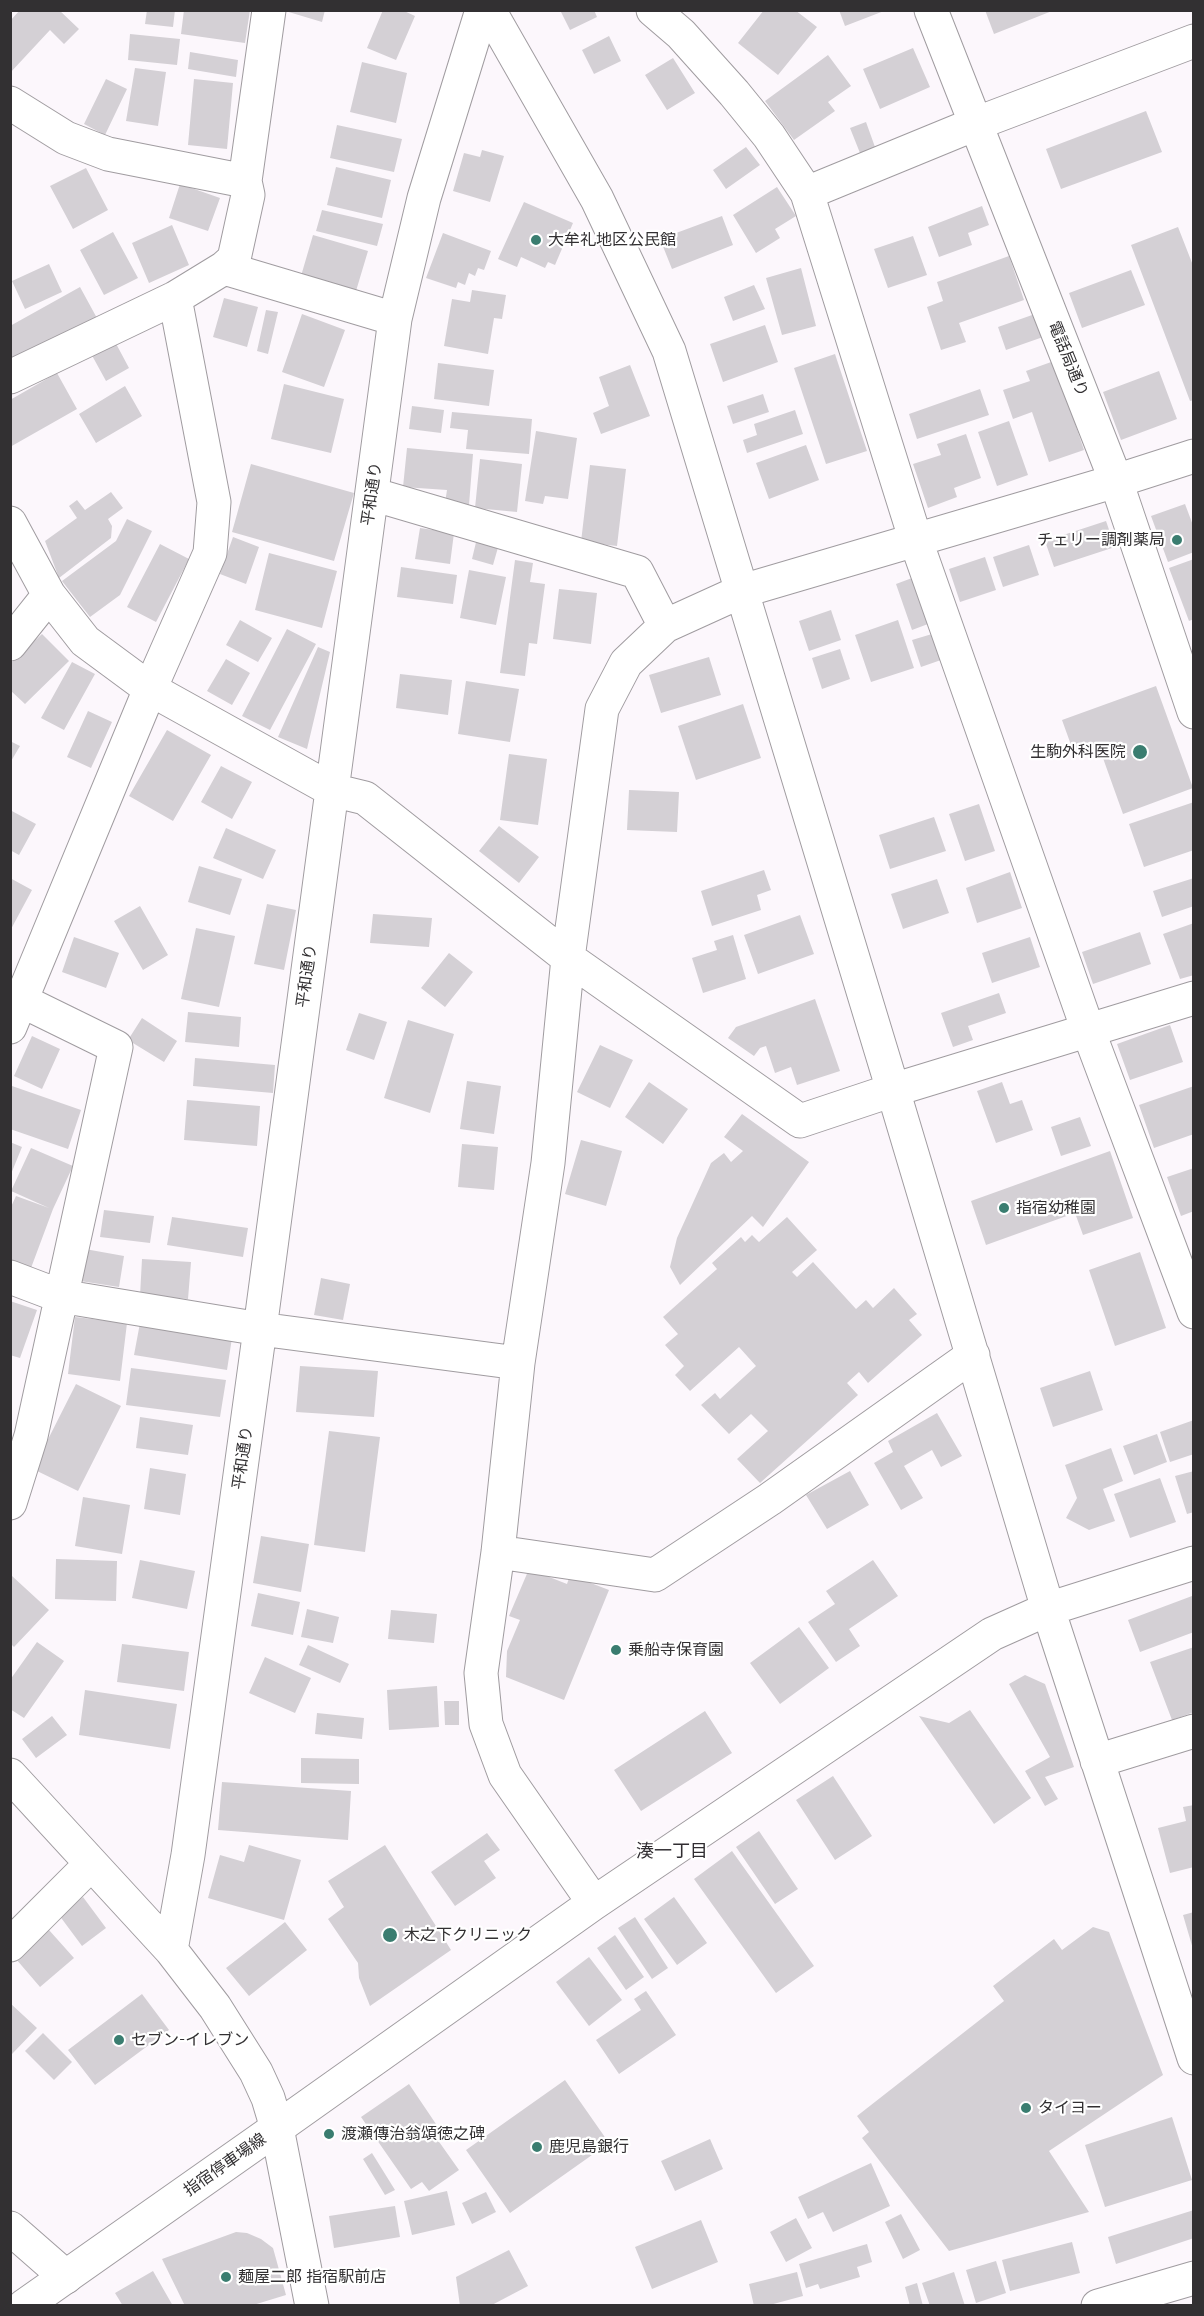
<!DOCTYPE html>
<html>
<head>
<meta charset="utf-8">
<style>
  body { margin:0 }
  #map { position:relative; width:1204px; height:2316px; overflow:hidden; background:#fcf7fc; font-family:Quicksand,sans-serif }
  canvas { display:block }
  .frame { position:absolute; inset:0; border:12px solid #323032; pointer-events:none }
</style>
</head>
<body>
<div id="map">
<canvas width="1204" height="2316"></canvas>
<div class="frame"></div>
</div>
<script>
const context = document.querySelector('canvas').getContext('2d');
context.lineJoin = 'round';
function paint(path, color) { context.fillStyle = color; context.fill(path, 'evenodd'); }
const poly = rows => new Path2D(rows.map(r => 'M' + r).join(''));
function strokePath(path, color, width, dash) { context.strokeStyle = color; context.lineWidth = width; context.lineCap = dash ? 'butt' : 'round'; context.setLineDash(dash || []); context.stroke(path); }
function write(font, color, halo, rows, align = 'center') {
  context.font = font + ' Quicksand,"Noto Sans JP",sans-serif'; context.lineWidth = 4.5; context.setLineDash([]); context.textBaseline = 'middle'; context.strokeStyle = halo; context.fillStyle = color; for (const [text, x, y, turn = 0] of rows) {
    context.save(); context.translate(x, y); context.rotate((+turn || 0) * Math.PI / 180); context.textAlign = isNaN(turn) ? turn : align; if (halo) context.strokeText(text, 0, 0); context.fillText(text, 0, 0); context.restore();
  }
}
paint(poly([
  [20,10,59,10,79,29,64,44,50,30,10,73,10,21],
  [147,10,175,10,173,27,145,24],
  [184,10,250,10,245,43,181,34],
  [282,10,325,10,322,22],
  [383,10,402,10,415,16,396,60,367,48],
  [560,10,594,10,597,17,570,30],
  [764,10,795,10,817,27,778,75,738,43],
  [839,10,884,10,884,11,845,26],
  [985,10,1052,10,1052,11,994,34],
  [130,34,180,39,177,65,128,60],
  [609,36,621,61,594,74,582,50],
  [913,48,930,87,880,109,863,69],
  [190,52,238,60,236,77,188,69],
  [828,55,851,86,828,102,835,111,794,140,765,101],
  [673,58,695,93,667,110,645,75],
  [362,62,407,73,396,123,350,112],
  [135,68,166,72,158,126,126,121],
  [106,79,127,89,105,135,84,124],
  [194,79,233,83,227,149,188,145],
  [1146,111,1162,152,1061,189,1046,149],
  [866,122,875,147,860,153,850,128],
  [337,125,402,139,394,172,330,158],
  [746,147,760,165,726,189,713,170],
  [482,150,504,156,490,202,453,191,464,153,480,157],
  [336,167,391,180,382,218,327,205],
  [86,168,108,210,73,229,50,186],
  [180,184,220,198,208,231,169,218],
  [777,187,796,216,775,229,780,238,756,253,733,215],
  [524,202,573,223,555,265,548,262,545,268,521,257,517,267,498,259],
  [982,206,989,225,968,233,972,245,939,257,928,227],
  [322,210,383,224,377,246,316,231],
  [722,216,733,245,672,269,660,239],
  [172,225,189,265,149,283,132,243],
  [1178,227,1194,268,1194,400,1190,401,1131,245],
  [113,232,138,278,104,295,80,250],
  [443,233,491,251,484,270,478,268,475,276,469,273,465,285,458,282,456,288,426,278],
  [313,235,368,251,356,291,301,276],
  [913,236,927,275,888,288,874,249],
  [1009,256,1024,300,959,323,966,342,941,350,927,307,943,301,937,282],
  [49,264,62,292,25,309,12,281],
  [801,268,816,326,782,335,766,278],
  [1131,270,1145,305,1082,328,1069,293],
  [754,285,765,309,733,321,724,297],
  [80,287,98,320,10,369,10,326],
  [472,290,506,295,502,319,494,318,488,354,444,346,452,299,470,302],
  [224,298,258,307,247,347,213,337],
  [266,310,278,312,268,354,257,351],
  [302,314,345,330,324,387,282,372],
  [1035,314,1043,337,1006,350,998,327],
  [765,325,778,362,723,382,710,344],
  [113,338,129,368,106,381,89,350],
  [835,354,867,451,826,464,794,368],
  [1054,361,1084,450,1049,462,1032,412,1013,419,1003,390,1030,381,1026,371],
  [438,363,494,370,489,406,434,399],
  [630,365,650,416,601,434,593,413,609,406,599,377],
  [1159,371,1177,419,1121,440,1103,392],
  [57,373,77,409,10,447,10,400],
  [284,384,344,399,331,453,271,439],
  [125,386,142,416,96,443,79,414],
  [980,389,989,415,917,439,909,414],
  [763,394,769,412,733,424,727,406],
  [412,406,444,410,441,433,409,429],
  [795,410,803,434,747,453,743,440,757,435,754,424],
  [452,412,532,419,529,454,466,449,468,430,450,428],
  [1009,421,1028,475,997,486,978,432],
  [536,431,577,438,568,499,545,496,543,504,525,501],
  [966,434,981,478,954,488,957,497,928,508,913,464,941,455,937,444],
  [806,445,819,480,769,499,756,463],
  [407,448,473,454,469,505,445,503,447,490,403,487],
  [480,459,522,464,517,512,475,508],
  [251,464,354,493,334,561,232,532],
  [590,465,626,469,617,546,581,542],
  [111,492,123,508,108,519,112,526,111,538,59,578,45,541,77,518,69,506,77,500,85,510],
  [1185,504,1194,528,1194,552,1168,562,1151,516],
  [127,519,152,531,120,595,90,617,62,581,116,541],
  [1106,521,1115,547,1054,567,1045,541],
  [420,528,454,533,450,564,415,559],
  [233,537,259,547,246,584,220,574],
  [477,538,499,544,493,565,472,559],
  [160,544,189,559,156,622,127,607],
  [1029,545,1039,575,1003,587,993,557],
  [269,553,337,571,322,628,255,610],
  [985,557,996,590,960,602,949,569],
  [1194,559,1194,619,1189,621,1169,568],
  [515,560,533,563,530,582,545,584,537,644,529,643,525,676,500,673],
  [401,567,457,575,453,604,397,597],
  [469,570,506,577,496,625,460,618],
  [912,578,928,624,912,630,896,584],
  [559,589,597,593,591,644,553,639],
  [831,610,841,640,809,651,799,621],
  [240,620,272,638,258,662,226,645],
  [898,620,914,668,871,682,855,635],
  [287,629,316,644,270,730,242,716],
  [42,634,69,661,25,704,10,690,10,664],
  [932,634,941,660,921,667,912,640],
  [318,647,330,652,307,749,278,737],
  [840,649,850,679,822,689,812,658],
  [709,657,721,695,661,713,649,675],
  [226,659,250,673,232,705,207,691],
  [72,662,95,674,64,730,41,718],
  [400,674,452,680,448,715,396,708],
  [466,681,519,689,510,742,458,734],
  [1156,686,1193,788,1123,814,1099,747,1075,756,1062,720],
  [743,704,761,758,696,780,678,726],
  [88,711,112,722,91,768,67,757],
  [167,730,211,755,173,821,129,796],
  [10,741,20,746,10,763],
  [509,754,547,759,538,825,500,820],
  [221,766,252,782,232,819,201,802],
  [629,790,679,792,677,832,627,830],
  [1194,802,1194,850,1144,867,1129,824],
  [979,804,995,851,965,861,949,814],
  [10,810,36,824,19,855,10,850],
  [934,817,946,851,890,869,879,835],
  [499,826,539,857,519,883,479,851],
  [226,828,276,850,263,879,213,858],
  [199,866,242,879,230,915,188,902],
  [764,870,771,890,757,895,761,910,712,926,701,891],
  [1010,872,1022,908,977,923,966,888],
  [10,878,32,890,10,931],
  [1194,878,1194,906,1162,917,1153,891],
  [937,879,949,913,903,929,891,894],
  [267,904,296,910,284,970,254,964],
  [140,906,168,955,143,970,114,921],
  [373,914,432,918,429,947,370,943],
  [800,915,814,954,758,974,744,935],
  [1194,923,1194,975,1180,979,1163,934],
  [196,928,235,936,219,1007,181,999],
  [1140,932,1151,964,1093,984,1082,952],
  [733,935,746,979,703,993,692,958,717,950,714,941],
  [74,937,119,953,106,988,62,972],
  [1030,937,1040,967,992,983,982,953],
  [449,953,473,972,445,1007,421,988],
  [999,993,1006,1013,968,1026,973,1040,953,1047,941,1013],
  [815,999,840,1071,797,1085,791,1067,775,1073,766,1046,760,1048,754,1056,728,1038,736,1027],
  [188,1012,241,1017,239,1047,185,1042],
  [359,1013,387,1022,374,1060,346,1050],
  [142,1018,177,1041,164,1062,128,1040],
  [408,1020,454,1034,430,1113,384,1098],
  [1170,1025,1183,1062,1130,1080,1117,1044],
  [32,1036,60,1049,42,1089,14,1076],
  [600,1045,633,1060,610,1108,577,1092],
  [195,1058,275,1065,273,1093,193,1086],
  [467,1081,501,1086,494,1134,460,1129],
  [649,1082,688,1109,663,1144,625,1117],
  [1002,1082,1010,1104,1022,1100,1033,1130,996,1143,977,1091],
  [12,1086,81,1110,68,1149,10,1129],
  [1194,1086,1194,1134,1154,1148,1139,1105],
  [187,1100,260,1106,257,1146,184,1140],
  [742,1114,809,1162,763,1227,752,1216,680,1285,670,1267,677,1238,711,1163,724,1153,731,1162,743,1151,724,1137],
  [1080,1117,1091,1146,1061,1156,1051,1127],
  [581,1140,622,1151,606,1206,565,1194],
  [10,1142,22,1147,11,1174,10,1174],
  [462,1144,498,1147,494,1190,458,1187],
  [31,1148,73,1166,53,1209,31,1268,10,1260,10,1209,16,1196,49,1208,11,1191],
  [1110,1151,1133,1218,1083,1235,1075,1213,986,1245,971,1201],
  [1194,1168,1194,1211,1181,1216,1167,1177],
  [104,1210,154,1216,150,1243,100,1237],
  [172,1217,248,1228,243,1257,167,1245],
  [787,1217,817,1250,792,1272,797,1277,813,1262,856,1309,866,1300,873,1308,894,1288,917,1314,909,1320,922,1335,868,1383,859,1372,847,1383,858,1395,760,1483,737,1459,768,1431,751,1414,729,1434,701,1405,715,1393,720,1399,756,1366,739,1347,690,1391,675,1375,684,1366,665,1345,678,1334,663,1317,717,1269,712,1263,741,1237,745,1242,752,1235,759,1242],
  [85,1249,124,1256,119,1287,80,1281],
  [1140,1252,1166,1328,1115,1346,1089,1270],
  [142,1259,191,1262,188,1299,140,1296],
  [321,1278,350,1284,343,1320,314,1315],
  [10,1301,37,1310,20,1358,10,1355],
  [75,1317,127,1323,120,1381,68,1374],
  [140,1323,232,1338,227,1370,134,1355],
  [300,1366,378,1371,374,1417,296,1412],
  [131,1368,226,1380,220,1417,126,1405],
  [1090,1371,1103,1410,1053,1427,1040,1388],
  [76,1384,121,1406,78,1491,33,1469],
  [937,1413,962,1456,941,1467,932,1450,904,1466,923,1498,901,1510,874,1463,893,1452,888,1441],
  [140,1417,193,1425,188,1455,136,1448],
  [1194,1420,1194,1454,1170,1462,1160,1432],
  [329,1431,380,1437,365,1552,314,1545],
  [1157,1434,1167,1462,1134,1475,1123,1446],
  [1111,1448,1123,1481,1103,1489,1115,1521,1089,1530,1066,1518,1077,1498,1065,1465],
  [150,1468,186,1474,180,1515,144,1509],
  [850,1471,869,1505,827,1529,806,1495],
  [1194,1471,1194,1512,1187,1514,1175,1476],
  [1160,1478,1176,1522,1130,1538,1114,1494],
  [83,1497,130,1505,122,1554,75,1546],
  [261,1536,309,1544,301,1592,253,1583],
  [56,1559,117,1561,116,1601,55,1599],
  [140,1560,195,1571,187,1609,132,1598],
  [873,1560,898,1596,849,1629,860,1646,836,1662,808,1622,835,1604,826,1591],
  [529,1569,567,1584,570,1575,609,1590,564,1700,506,1677,507,1651,520,1620,509,1616],
  [12,1576,49,1610,14,1647,10,1643],
  [258,1593,300,1602,293,1635,251,1626],
  [1192,1596,1194,1632,1140,1652,1128,1620],
  [307,1609,339,1617,333,1643,301,1637],
  [391,1610,437,1614,434,1643,388,1639],
  [799,1627,829,1668,780,1704,750,1663],
  [37,1642,64,1661,24,1718,10,1709,10,1680],
  [122,1644,189,1652,184,1691,117,1682],
  [308,1645,349,1664,340,1683,299,1665],
  [1194,1647,1194,1712,1172,1720,1150,1662],
  [265,1657,311,1678,295,1713,249,1693],
  [1025,1675,1045,1684,1074,1767,1045,1777,1058,1799,1045,1806,1025,1771,1050,1757,1009,1684],
  [437,1686,439,1727,389,1730,387,1690],
  [85,1690,177,1704,170,1749,79,1735],
  [444,1701,459,1701,459,1725,445,1725],
  [970,1710,1031,1798,994,1824,919,1716,949,1723],
  [705,1711,732,1753,641,1811,614,1770],
  [317,1713,364,1718,362,1739,315,1734],
  [52,1716,67,1735,36,1758,22,1739],
  [301,1758,359,1759,359,1784,301,1783],
  [833,1776,872,1836,835,1860,796,1800],
  [222,1782,351,1791,348,1840,218,1830],
  [1194,1805,1194,1867,1170,1873,1158,1828,1186,1821,1183,1807],
  [759,1831,798,1889,775,1904,736,1847],
  [487,1833,500,1850,484,1861,496,1878,455,1906,431,1872],
  [249,1845,301,1860,284,1920,208,1898,220,1855,244,1862],
  [385,1845,451,1950,370,2006,359,1978,358,1963,328,1919,344,1907,328,1881],
  [732,1851,814,1966,776,1993,694,1879],
  [83,1897,106,1928,82,1946,59,1915],
  [674,1897,707,1943,677,1965,644,1919],
  [1194,1912,1194,1949,1193,1949,1183,1915],
  [635,1917,668,1968,652,1979,618,1928],
  [285,1922,307,1950,249,1996,226,1968],
  [1093,1927,1109,1932,1163,2075,1049,2151,1089,2212,949,2251,862,2138,869,2132,857,2116,1004,2001,993,1986,1054,1939,1062,1950],
  [49,1930,74,1958,40,1987,16,1959],
  [615,1935,644,1977,626,1990,597,1948],
  [589,1957,622,2000,589,2026,556,1982],
  [646,1991,676,2035,619,2074,596,2040,641,2010,634,1999],
  [142,1994,169,2030,95,2085,68,2050],
  [10,2003,37,2028,12,2054,10,2053],
  [43,2033,72,2062,54,2080,25,2051],
  [565,2080,609,2143,510,2213,466,2150],
  [409,2084,436,2124,430,2129,459,2170,429,2191,422,2182,411,2189,361,2117],
  [1172,2117,1192,2180,1105,2207,1085,2145],
  [710,2139,723,2169,675,2191,661,2161],
  [372,2153,395,2190,385,2195,363,2159],
  [871,2163,890,2206,833,2232,823,2212,808,2219,798,2197],
  [447,2191,455,2225,412,2235,404,2201],
  [486,2192,496,2212,472,2224,462,2203],
  [395,2206,400,2237,334,2248,329,2216],
  [1194,2210,1194,2238,1116,2264,1108,2237],
  [901,2214,920,2250,903,2259,885,2222],
  [796,2218,812,2248,786,2262,770,2232],
  [701,2220,718,2262,652,2289,635,2247],
  [236,2232,247,2233,261,2239,273,2248,286,2295,250,2306,185,2306,162,2259],
  [1072,2242,1080,2273,1010,2291,1002,2260],
  [867,2244,872,2262,857,2267,860,2277,820,2289,818,2284,806,2288,799,2264],
  [509,2250,528,2286,490,2306,460,2306,456,2277],
  [996,2261,1006,2293,976,2303,966,2270],
  [153,2271,173,2306,123,2306,115,2293],
  [797,2272,803,2296,766,2306,754,2306,749,2284],
  [954,2272,965,2306,930,2306,922,2283],
  [917,2283,923,2306,910,2306,905,2287]
]), '#d4d0d5');
const minor = poly([
  [489,10,597,199,669,351,893,1090,1048,1609,1194,2058],
  [653,10,681,34,734,93,769,136,807,193,916,541,1088,1030,1194,1312],
  [931,10,1116,481,1194,712],
  [10,103,66,138,108,154,245,181],
  [807,193,975,124,1194,41],
  [224,268,395,319],
  [10,377,175,298,224,268,234,259,248,195,245,181,269,10],
  [372,494,637,572,665,626],
  [10,523,49,595,85,641,150,689,332,790,365,798,568,958,800,1121,893,1090,1194,998],
  [10,644,49,595],
  [10,995,116,1047,31,1436,10,1503],
  [10,1027,150,689,210,553,214,502,175,298],
  [10,1277,60,1296,260,1329,518,1363],
  [498,1552,655,1575,770,1499,973,1355],
  [1097,1761,1194,1731],
  [10,1775,171,1950,215,2007,256,2072,268,2098,277,2128,594,1903,992,1634,1048,1609,1194,1563],
  [594,1903,505,1775,486,1724,481,1673,498,1552,518,1363,548,1163,568,958,602,709,626,663,665,626,742,591,1116,481,1194,456],
  [10,1945,91,1864],
  [171,1950,188,1855,260,1329,395,319,424,198,482,10],
  [10,2228,66,2277],
  [1098,2306,1194,2278]
]);
const major = poly([
  [24,2306,277,2128,312,2306]
]);
strokePath(minor, '#a09ca0', 35);
strokePath(major, '#a09ca0', 35);
strokePath(minor, '#fff', 33);
strokePath(major, '#fff', 33);
for (const [x, y, r, color] of [
  [536,240,6,"#3a7d70"],
  [1177,540,6,"#3a7d70"],
  [1140,752,8,"#3a7d70"],
  [1004,1208,6,"#3a7d70"],
  [616,1650,6,"#3a7d70"],
  [390,1935,8,"#3a7d70"],
  [119,2040,6,"#3a7d70"],
  [1026,2108,6,"#3a7d70"],
  [329,2134,6,"#3a7d70"],
  [537,2147,6,"#3a7d70"],
  [226,2277,6,"#3a7d70"]
]) { const dot = new Path2D(); dot.arc(x, y, r, 0, 2 * Math.PI); context.fillStyle = color; context.fill(dot); strokePath(dot, '#fff', 2); }
write('16px', '#323032', '#fff', [
  ["大牟礼地区公民館",548,240],
  ["チェリー調剤薬局",1165,540,"right"],
  ["生駒外科医院",1126,752,"right"],
  ["指宿幼稚園",1016,1208],
  ["乗船寺保育園",628,1650],
  ["木之下クリニック",404,1935],
  ["セブン-イレブン",131,2040],
  ["タイヨー",1038,2108],
  ["渡瀬傳治翁頌徳之碑",341,2134],
  ["鹿児島銀行",549,2147],
  ["麺屋二郎 指宿駅前店",238,2277]
], 'left');
write('16px', '#323032', '#fff', [
  ["電話局通り",1068,359,68],
  ["平和通り",372,494,-82],
  ["平和通り",307,976,-82],
  ["平和通り",243,1458,-82],
  ["指宿停車場線",225,2165,-35]
]);
write('18px', '#302d31', '#fff', [
  ["湊一丁目",672,1852]
]);
</script>
</body>
</html>
